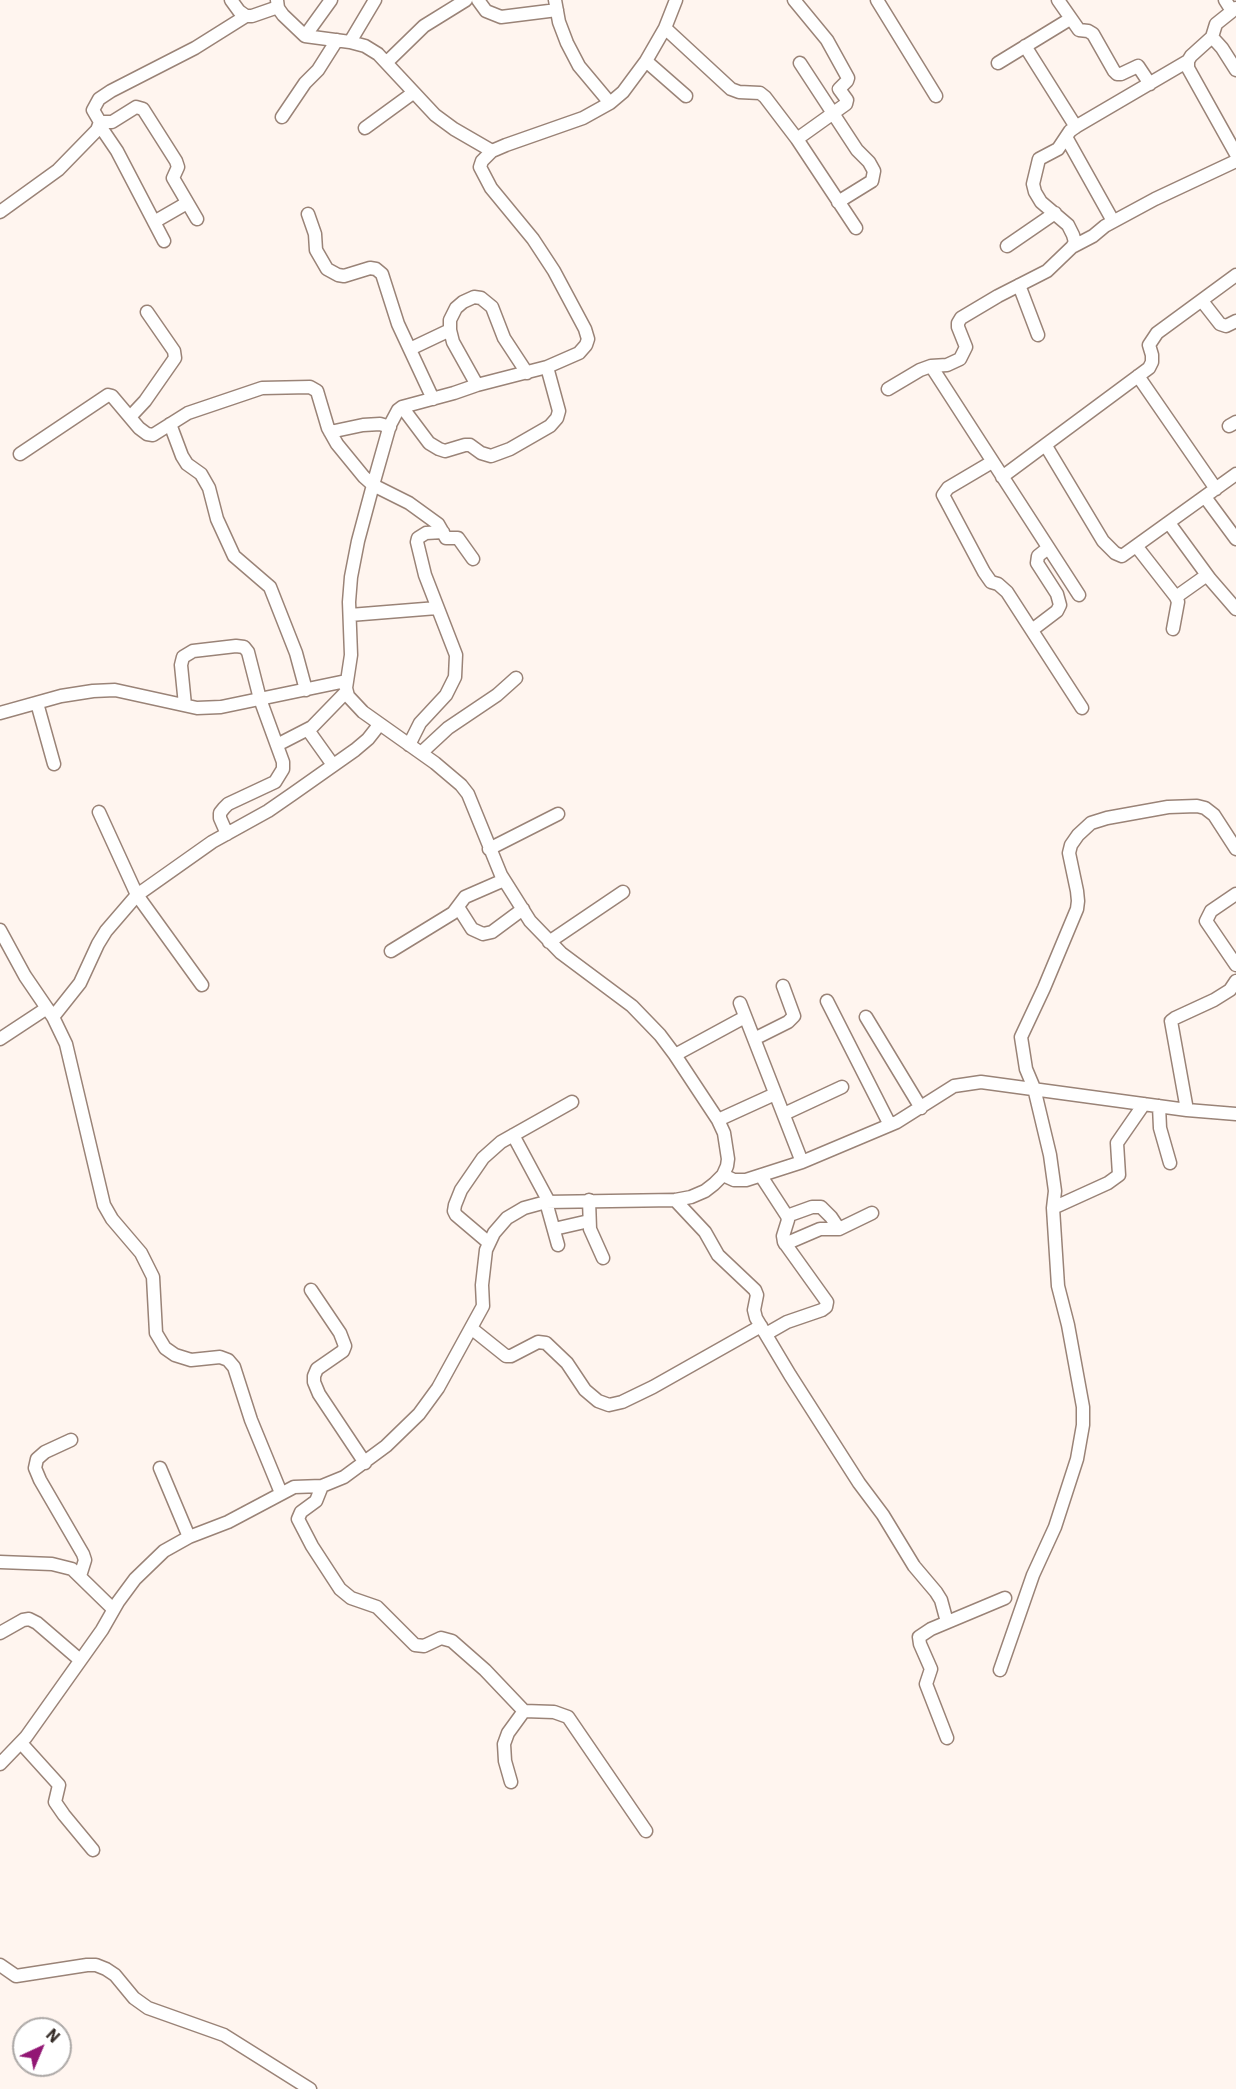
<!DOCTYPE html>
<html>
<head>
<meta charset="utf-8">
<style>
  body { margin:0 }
  #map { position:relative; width:1236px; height:2089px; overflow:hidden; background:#fff5ef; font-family:"IBM Plex Sans",sans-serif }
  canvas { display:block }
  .north { position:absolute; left:12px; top:2017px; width:60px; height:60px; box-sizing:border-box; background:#fff; border:2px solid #ada9a7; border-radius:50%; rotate:44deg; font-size:16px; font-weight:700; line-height:24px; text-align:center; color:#322924 }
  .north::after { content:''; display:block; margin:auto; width:21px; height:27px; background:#921774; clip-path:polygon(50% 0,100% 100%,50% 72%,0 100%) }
</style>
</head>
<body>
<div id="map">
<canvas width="1236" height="2089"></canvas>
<div class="north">N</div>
</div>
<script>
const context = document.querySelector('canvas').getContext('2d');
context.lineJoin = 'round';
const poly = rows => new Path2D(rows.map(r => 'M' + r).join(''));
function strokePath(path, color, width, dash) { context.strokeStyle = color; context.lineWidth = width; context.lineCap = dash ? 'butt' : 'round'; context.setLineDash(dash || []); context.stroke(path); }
const minor = poly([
  [231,0,239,11,246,16,252,16,278,7],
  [277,0,278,8,283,15,305,36,350,42,365,46,378,54,435,115,454,129,492,151],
  [478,0,486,11,501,17,557,10],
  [555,0,559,22,567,43,579,66,610,103],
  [794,0,827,40,848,78,847,81,839,89,847,100,846,104,797,139],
  [877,0,936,96],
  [1058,0,1079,30,1088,31,1093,34,1114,71,1117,74,1121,74,1138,66,1150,84],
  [1225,0,1232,11],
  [1236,8,1216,24,1212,37,1191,56,1188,61,1188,68,1236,154],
  [665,28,731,89,739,92,760,93,765,97,797,139,856,228],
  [305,36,331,0],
  [1212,37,1222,48,1236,70],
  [350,42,375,0],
  [1025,46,1076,127],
  [646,61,686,96],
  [387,62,424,26,466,0],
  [800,63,857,150,869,162,874,171,872,181,838,202],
  [998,63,1070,19],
  [282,117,305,83,318,70,337,40],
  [100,122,112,122,136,107,143,109,176,161,178,167,173,178,197,219],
  [100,126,117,151,164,241],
  [365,128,413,93],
  [1066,137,1113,221],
  [0,212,58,170,97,130,100,122,93,110,99,99,111,91,195,48,246,16],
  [308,214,315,234,316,250,327,269,338,275,344,276,370,268,376,269,382,274,398,324,433,399],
  [154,222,187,203],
  [1007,246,1055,213],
  [1072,247,1093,236,1105,226,1155,199,1236,161],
  [1019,285,1038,335],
  [1202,301,1220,324,1226,326,1236,321],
  [410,349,450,330],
  [931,366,1079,595],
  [1138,376,1216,489],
  [477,385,453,342,450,330,450,320,456,308,463,302,474,297,481,298,492,307,504,338,527,373],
  [888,389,920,370,931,366,947,365,960,359,966,347,958,327,958,323,961,318,998,296,1047,271,1072,247,1075,242,1073,235,1068,225,1041,202,1035,192,1033,184,1039,159,1058,149,1070,131,1077,126,1188,61],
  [402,407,429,443,439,449,445,451,465,445,470,445,481,453,491,456,510,449,550,426,557,418,559,411,547,367],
  [130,417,145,401,175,358,174,351,147,312],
  [170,424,182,456,187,464,201,474,209,488,217,519,234,556,270,587,296,653,306,690],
  [1229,426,1236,422],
  [330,432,363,425,380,424,390,427],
  [1046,446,1103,541,1115,553,1122,556,1236,474],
  [20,454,108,395,112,396,139,428,147,434,153,435,188,413,262,388,310,387,317,391,328,428,337,444,364,477,373,485,409,503,438,524,446,538,458,538,473,559],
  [992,462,948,488,943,495,984,572,991,582,998,584,1007,592,1082,708],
  [1002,477,1149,368,1152,362,1152,355,1149,345,1157,333,1236,275],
  [1205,497,1236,539],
  [1169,523,1210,579,1236,609],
  [1137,547,1176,597,1178,602,1173,629],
  [1176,597,1207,575],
  [350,615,437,608],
  [1032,630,1057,611,1060,605,1057,594,1037,563,1038,556,1048,548],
  [37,703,54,764],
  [185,705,181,665,183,657,193,651,236,646,244,647,248,652,260,699,283,762,283,769,275,782,228,804,224,808,220,813,220,818,227,834],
  [0,713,61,696,93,691,115,690,197,708,221,707,346,681],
  [308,730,333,765],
  [277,745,312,727,346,692],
  [409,745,420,723,446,695,455,677,456,655,425,575,417,542,418,538,426,533,443,532],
  [421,753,448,728,497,695,516,678],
  [99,812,137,895,202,985],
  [489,849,558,814],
  [1236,894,1211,911,1206,921,1236,965],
  [458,907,472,929,483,934,492,932,523,909],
  [0,930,25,976,53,1017,66,1044,104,1205,112,1219,141,1253,153,1277,156,1333,165,1348,175,1355,191,1360,220,1357,228,1360,234,1367,251,1420,281,1493],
  [549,942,623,892],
  [391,951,453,913,465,897,504,880],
  [827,1001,890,1125],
  [740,1003,802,1162],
  [53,1017,80,983,98,944,106,931,137,895,212,842,268,811,294,793,355,750,368,739,379,725],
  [866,1017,921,1108],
  [0,1039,47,1008],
  [754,1039,788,1022,794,1016,783,986],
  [675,1055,745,1017],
  [1159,1106,1160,1128,1170,1163],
  [1187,1110,1171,1021,1175,1018,1214,1000,1230,990,1236,981],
  [784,1114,842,1087],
  [718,1120,775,1094],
  [513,1135,549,1202],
  [723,1175,734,1180,746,1180,802,1162,897,1122,954,1086,981,1082,1187,1110,1236,1114],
  [761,1176,787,1216,788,1220,783,1236,784,1242,827,1302,826,1307,822,1310,787,1322,766,1334],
  [589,1200,590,1229,603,1258],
  [675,1200,705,1232,718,1255,755,1290,757,1295,754,1310,756,1318,790,1375,859,1483,883,1515,914,1566,936,1592,941,1600,947,1622],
  [546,1202,558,1245],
  [1053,1208,1108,1183,1119,1175,1117,1143,1144,1104],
  [787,1216,812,1207,821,1207,831,1217,839,1229],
  [554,1229,589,1221],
  [489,1243,456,1215,454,1211,455,1205,461,1190,483,1158,501,1142,572,1102],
  [785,1244,820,1229,839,1229,872,1213],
  [311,1290,340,1333,345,1346,343,1351,317,1369,314,1376,314,1382,319,1394,365,1463],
  [471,1328,506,1356,511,1356,538,1342,546,1343,567,1363,585,1390,598,1401,609,1405,622,1402,653,1387,761,1326],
  [71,1440,45,1452,37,1459,35,1468,40,1480,83,1554,85,1560,80,1576],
  [160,1468,189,1537],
  [322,1486,316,1501,301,1512,298,1519,312,1546,340,1589,351,1598,377,1607,415,1645,424,1646,441,1638,452,1641,485,1670,524,1711,554,1712,568,1717,646,1831],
  [0,1562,52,1564,72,1569,113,1609],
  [0,1633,23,1620,29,1619,37,1623,80,1660],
  [1000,1670,1033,1575,1055,1527,1077,1459,1083,1425,1083,1407,1068,1325,1058,1286,1053,1208,1055,1191,1050,1155,1034,1088,1026,1069,1021,1037,1044,988,1077,909,1078,901,1077,891,1069,853,1071,845,1078,835,1091,823,1107,818,1168,807,1197,806,1205,808,1214,815,1236,849],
  [947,1738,926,1684,931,1669,920,1644,919,1637,931,1629,1005,1598],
  [21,1743,59,1785,55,1802,64,1815,93,1850],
  [0,1764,26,1737,102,1630,118,1602,135,1579,164,1551,189,1537,228,1522,294,1487,322,1486,344,1477,386,1446,419,1414,438,1388,483,1306,482,1285,486,1250,494,1233,507,1218,524,1208,546,1202,675,1200,691,1197,705,1191,714,1184,723,1175,727,1166,728,1159,724,1133,718,1120,675,1055,660,1035,632,1006,561,953,530,921,501,875,468,794,461,785,435,763,363,712,348,696,346,688,351,655,349,602,351,577,358,541,373,485,390,425,398,410,402,407,454,393,477,385,547,367,579,353,586,345,588,339,585,329,554,271,533,239,491,188,480,167,482,161,492,151,506,145,583,118,610,103,623,92,646,61,665,28,676,0],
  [511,1782,505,1761,504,1744,508,1733,524,1711],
  [0,1965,16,1976,87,1965,96,1965,106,1969,115,1975,134,1998,148,2008,224,2035,310,2089]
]);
strokePath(minor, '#9a8377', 15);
strokePath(minor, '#fff', 12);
</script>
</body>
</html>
